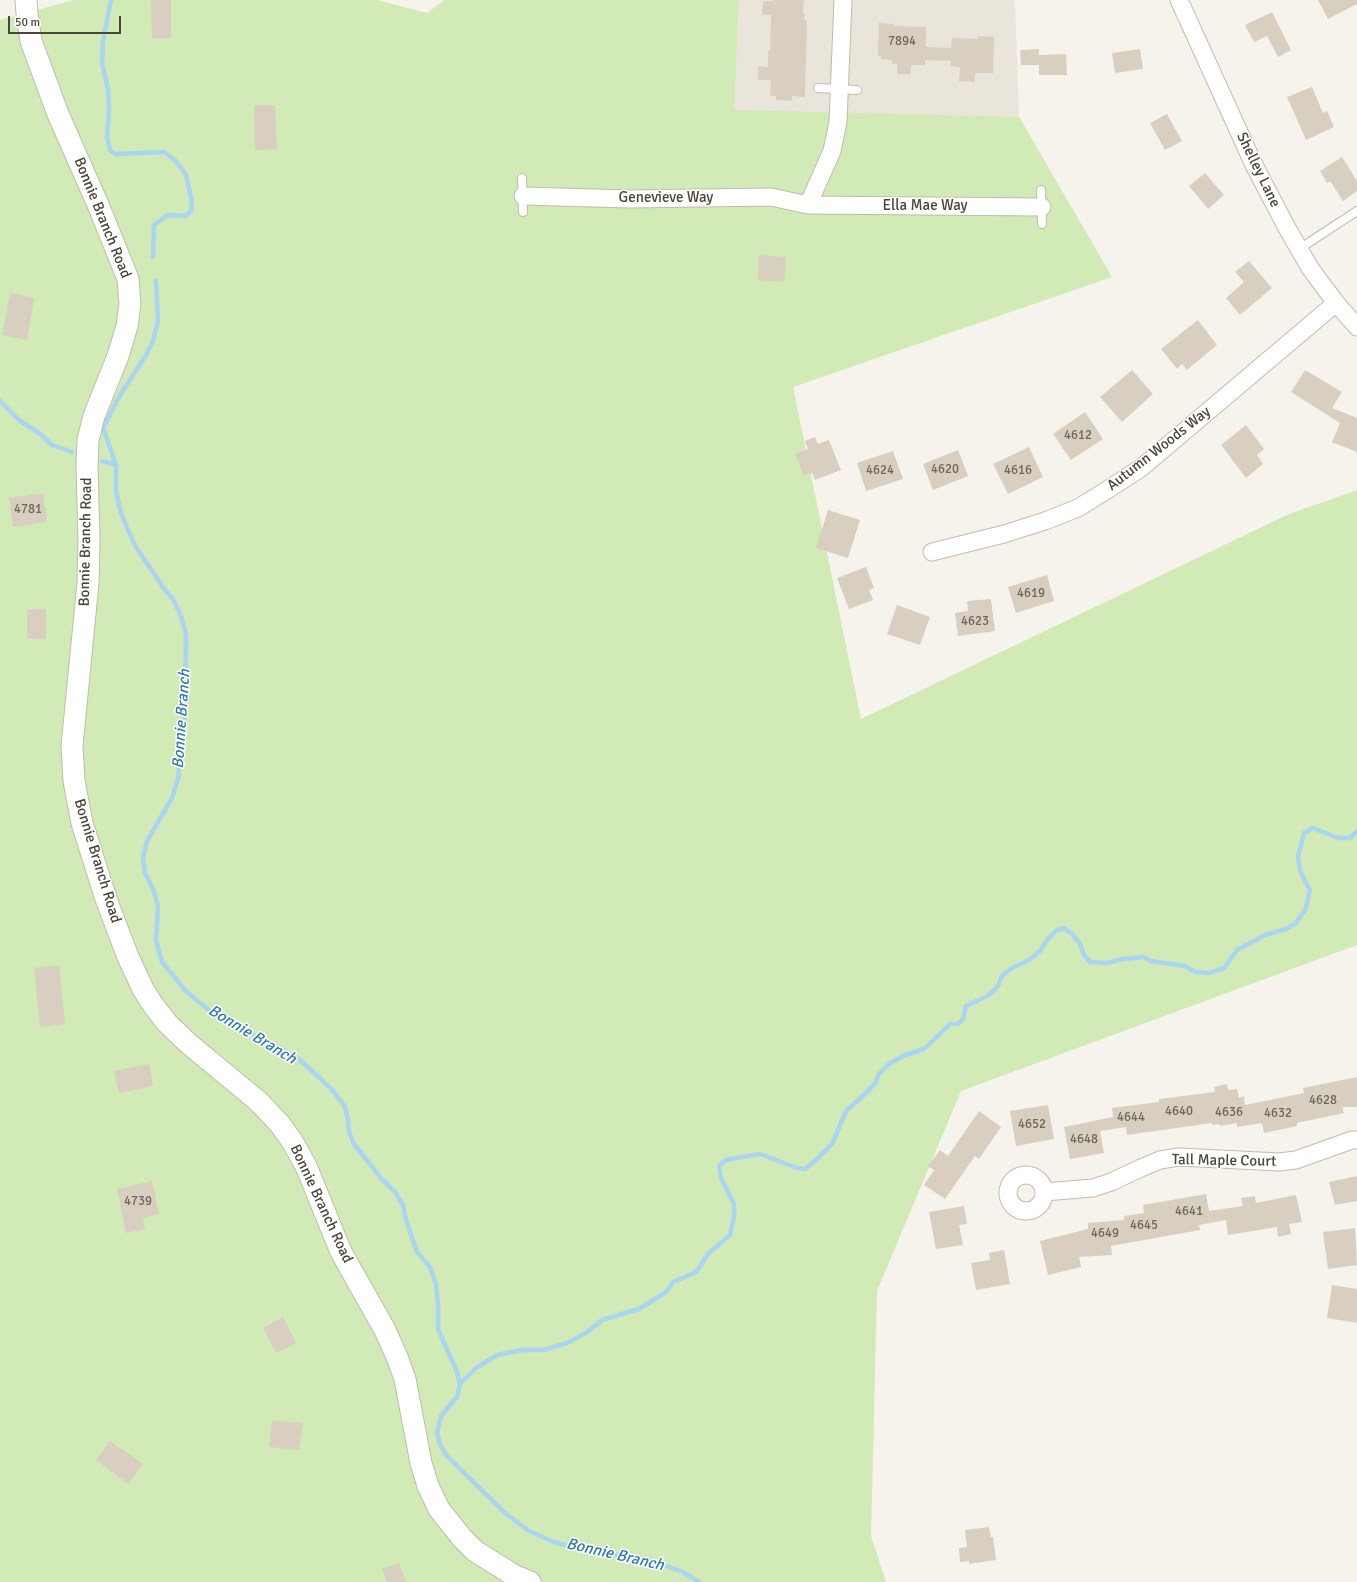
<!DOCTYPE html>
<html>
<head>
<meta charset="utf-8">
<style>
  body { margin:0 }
  #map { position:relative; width:1357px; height:1582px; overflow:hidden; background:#f6f3ec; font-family:Signika,sans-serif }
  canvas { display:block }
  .scale { position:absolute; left:8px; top:16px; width:113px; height:18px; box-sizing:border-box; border:2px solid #4b4439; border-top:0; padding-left:5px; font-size:12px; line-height:14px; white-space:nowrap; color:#4b4439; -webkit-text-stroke:3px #fff; paint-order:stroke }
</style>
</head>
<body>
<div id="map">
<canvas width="1357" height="1582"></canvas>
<div class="scale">50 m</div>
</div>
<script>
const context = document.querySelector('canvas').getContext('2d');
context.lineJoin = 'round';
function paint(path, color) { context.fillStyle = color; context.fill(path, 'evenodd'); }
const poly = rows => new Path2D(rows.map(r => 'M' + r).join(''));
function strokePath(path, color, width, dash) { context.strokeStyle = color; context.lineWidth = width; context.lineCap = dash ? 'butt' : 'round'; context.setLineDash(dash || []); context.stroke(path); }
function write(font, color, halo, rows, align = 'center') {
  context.font = font + ' Signika,sans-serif'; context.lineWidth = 3; context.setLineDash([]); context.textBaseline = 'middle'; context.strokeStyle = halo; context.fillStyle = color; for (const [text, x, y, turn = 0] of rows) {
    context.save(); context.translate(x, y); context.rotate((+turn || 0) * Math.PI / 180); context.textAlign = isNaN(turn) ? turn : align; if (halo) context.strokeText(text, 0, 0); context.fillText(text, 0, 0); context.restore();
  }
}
paint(poly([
  [739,0,1014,0,1015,2,1019,117,1112,277,733,110]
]), '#eae5da');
paint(poly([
  [74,0,377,0,427,13,444,0,739,0,734,110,1019,117,1112,277,793,387,861,719,1287,515,1357,490,1357,945,961,1091,877,1291,871,1536,886,1582,0,1582,0,20]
]), '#d2eab5');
strokePath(poly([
  [111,0,103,41,102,63,108,89,109,111,107,137,110,150,115,154,164,152,175,160,186,175,192,202,191,211,186,216,167,215,154,225,153,257],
  [156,281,158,321,153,341,145,357,120,395,103,428,116,465,116,491,120,510,127,528,136,547,165,590,173,599,181,616,186,634,185,716,178,779,172,798,147,841,143,858,145,873,153,889,158,906,156,940,162,962,186,991,205,1007,223,1020,278,1047,300,1060,319,1077,334,1092,345,1107,348,1120,349,1132,354,1144,381,1178,395,1192,403,1205,406,1220,417,1252,430,1267,436,1284,438,1304,438,1329,457,1372,460,1384,457,1397,441,1416,437,1433,440,1445,447,1456,505,1513,529,1531,554,1542,575,1548,649,1560,683,1572,699,1582],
  [0,401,19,420,39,433,52,445,72,452],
  [102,461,116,465],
  [460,1384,476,1368,497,1355,522,1350,544,1350,567,1343,586,1333,602,1320,639,1309,666,1292,673,1282,696,1272,709,1253,730,1235,734,1217,734,1204,721,1178,719,1166,726,1160,760,1154,797,1168,805,1169,817,1159,832,1144,846,1111,868,1091,876,1082,879,1074,889,1064,903,1056,924,1049,950,1024,958,1024,963,1019,966,1006,989,995,998,986,1002,976,1012,968,1029,960,1040,951,1047,940,1057,930,1064,928,1072,934,1080,944,1084,955,1090,962,1107,963,1123,959,1144,957,1151,961,1185,966,1195,972,1209,973,1224,968,1237,950,1265,935,1286,929,1296,923,1306,908,1310,890,1300,871,1298,857,1304,833,1313,828,1338,838,1350,838,1357,831]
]), '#a9d4f2', 4.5);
paint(poly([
  [151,0,171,0,171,38,152,38],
  [774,0,804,0,803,14,805,14,804,20,807,21,805,97,792,96,792,101,776,100,776,96,770,96,771,80,758,80,758,66,768,67,768,51,770,51,771,15,762,15,763,1,774,1],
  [1318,0,1357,0,1357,4,1328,19],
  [1272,12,1291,50,1278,57,1267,36,1254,42,1245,25],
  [879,23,894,24,894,26,926,27,926,47,951,48,952,38,978,39,978,36,994,37,993,73,975,73,975,82,959,81,960,67,951,66,951,61,925,60,925,65,911,65,911,74,897,74,897,64,892,64,892,60,881,59,881,56,878,56],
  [1039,49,1039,55,1066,54,1067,75,1039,75,1039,65,1021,65,1020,50],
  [1140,49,1143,69,1115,73,1112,53],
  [1312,87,1323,113,1327,111,1334,127,1306,140,1287,97],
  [254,105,275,105,277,149,255,150],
  [1167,114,1182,141,1165,150,1150,123],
  [1342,157,1357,181,1357,191,1343,201,1330,181,1327,183,1320,171],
  [1205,173,1224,195,1208,209,1189,186],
  [759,255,786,257,784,282,758,280],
  [1249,261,1272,288,1240,315,1226,298,1244,282,1235,272],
  [10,293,34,298,27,340,2,335],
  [1198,320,1217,345,1187,370,1182,364,1177,369,1161,349],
  [1132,370,1153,394,1122,422,1100,397],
  [1305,370,1342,392,1332,408,1357,418,1357,452,1332,442,1340,423,1291,392],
  [1085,412,1103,439,1071,460,1053,434],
  [1246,425,1264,449,1257,455,1263,464,1246,478,1221,445],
  [815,437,818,444,829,440,841,470,815,480,812,473,804,476,795,454,808,449,805,441],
  [1029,447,1043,477,1008,494,993,464],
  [958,450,968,476,933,490,923,464],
  [893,451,903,479,866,491,857,463],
  [43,493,47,522,13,527,9,498],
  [828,510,860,520,848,558,816,548],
  [866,567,874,588,869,590,873,600,849,609,837,578],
  [1047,575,1054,601,1016,613,1008,587],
  [991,599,995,631,958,636,955,613,968,611,967,601],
  [897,605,930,617,920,645,887,634],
  [27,609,46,609,46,639,27,639],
  [59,965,65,1024,40,1027,34,968],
  [149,1064,153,1086,119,1093,114,1071],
  [1357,1077,1357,1107,1342,1107,1344,1113,1297,1123,1297,1126,1264,1133,1262,1123,1237,1127,1237,1123,1220,1126,1219,1124,1212,1125,1212,1123,1127,1135,1126,1127,1100,1131,1104,1153,1070,1159,1064,1127,1113,1117,1112,1108,1159,1102,1159,1099,1215,1092,1214,1087,1227,1084,1228,1090,1237,1089,1239,1098,1244,1096,1245,1105,1304,1093,1303,1088],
  [1048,1105,1054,1139,1016,1146,1010,1111],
  [979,1111,1001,1127,979,1159,975,1156,945,1199,924,1185,934,1170,928,1166,940,1150,948,1156],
  [1357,1176,1357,1201,1335,1205,1329,1182],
  [152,1181,159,1214,143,1218,145,1229,126,1233,117,1189],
  [1206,1194,1209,1211,1243,1206,1241,1198,1255,1196,1256,1203,1296,1195,1302,1222,1289,1224,1291,1234,1278,1237,1277,1227,1228,1235,1226,1220,1199,1225,1200,1230,1111,1246,1112,1255,1079,1257,1081,1267,1048,1275,1040,1241,1088,1229,1088,1223,1124,1220,1124,1216,1144,1213,1143,1205],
  [964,1206,967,1224,959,1225,963,1245,936,1249,929,1212],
  [1355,1228,1357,1265,1328,1269,1323,1232],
  [1004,1250,1010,1284,976,1290,971,1263,990,1260,989,1253],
  [1332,1285,1357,1289,1357,1323,1327,1318],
  [283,1317,296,1343,276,1353,263,1328],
  [272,1420,303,1423,299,1450,269,1447],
  [110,1441,143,1464,128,1484,96,1460],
  [989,1527,991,1537,993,1537,996,1560,969,1564,969,1561,960,1562,959,1548,967,1547,965,1530],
  [399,1563,406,1582,387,1582,382,1569]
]), '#d8cfc1');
const service = poly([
  [818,88,857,90],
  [522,178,523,212],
  [1041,190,1042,224],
  [1299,249,1357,211]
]);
const minor = poly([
  [1179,0,1254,165,1287,228,1310,268,1336,303,1357,327],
  [523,196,629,199,771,197,808,205,1042,207],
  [808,205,832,151,838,122,843,0],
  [932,552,1004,534,1045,521,1078,508,1107,490,1141,468,1336,303],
  '1008 1193a18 18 0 1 1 36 0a18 18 0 1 1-36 0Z',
  [1044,1192,1093,1188,1111,1182,1141,1168,1160,1160,1179,1157,1279,1162,1296,1160,1352,1140,1357,1140]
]);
const tertiary = poly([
  [26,0,27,14,31,41,58,114,99,207,128,279,130,304,127,326,118,356,94,416,88,440,87,466,89,539,88,583,72,746,74,781,82,823,106,899,128,957,143,989,153,1005,167,1023,189,1044,258,1101,279,1123,292,1141,306,1166,341,1252,385,1330,397,1357,405,1379,421,1463,428,1486,439,1509,462,1538,475,1551,515,1576,530,1582]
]);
strokePath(service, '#c2bbae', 10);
strokePath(minor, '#c2bbae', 19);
strokePath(tertiary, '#c2bbae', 23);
strokePath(service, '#fff', 8);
strokePath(minor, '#fff', 17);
strokePath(tertiary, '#fff', 21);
write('13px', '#6e675b', null, [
  ["7894",902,42],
  ["4612",1078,436],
  ["4620",945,470],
  ["4624",880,471],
  ["4616",1018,471],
  ["4781",28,510],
  ["4619",1031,594],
  ["4623",975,622],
  ["4628",1323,1101],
  ["4640",1179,1112],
  ["4636",1229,1113],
  ["4632",1278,1114],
  ["4644",1131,1118],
  ["4652",1032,1125],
  ["4648",1084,1140],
  ["4739",138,1202],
  ["4641",1189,1212],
  ["4645",1144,1226],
  ["4649",1105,1234]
]);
write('15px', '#4b4439', '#fff', [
  ["Shelley Lane",1258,170,64],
  ["Genevieve Way",666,198],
  ["Ella Mae Way",925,206],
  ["Bonnie Branch Road",102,218,68],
  ["Autumn Woods Way",1159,449,-38],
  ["Bonnie Branch Road",86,542,-89],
  ["Bonnie Branch Road",97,861,73],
  ["Tall Maple Court",1224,1161,1],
  ["Bonnie Branch Road",321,1204,65]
]);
write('italic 16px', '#2e7ab2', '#fff', [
  ["Bonnie Branch",182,719,-86],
  ["Bonnie Branch",252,1035,31],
  ["Bonnie Branch",615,1555,13]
]);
</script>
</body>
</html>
